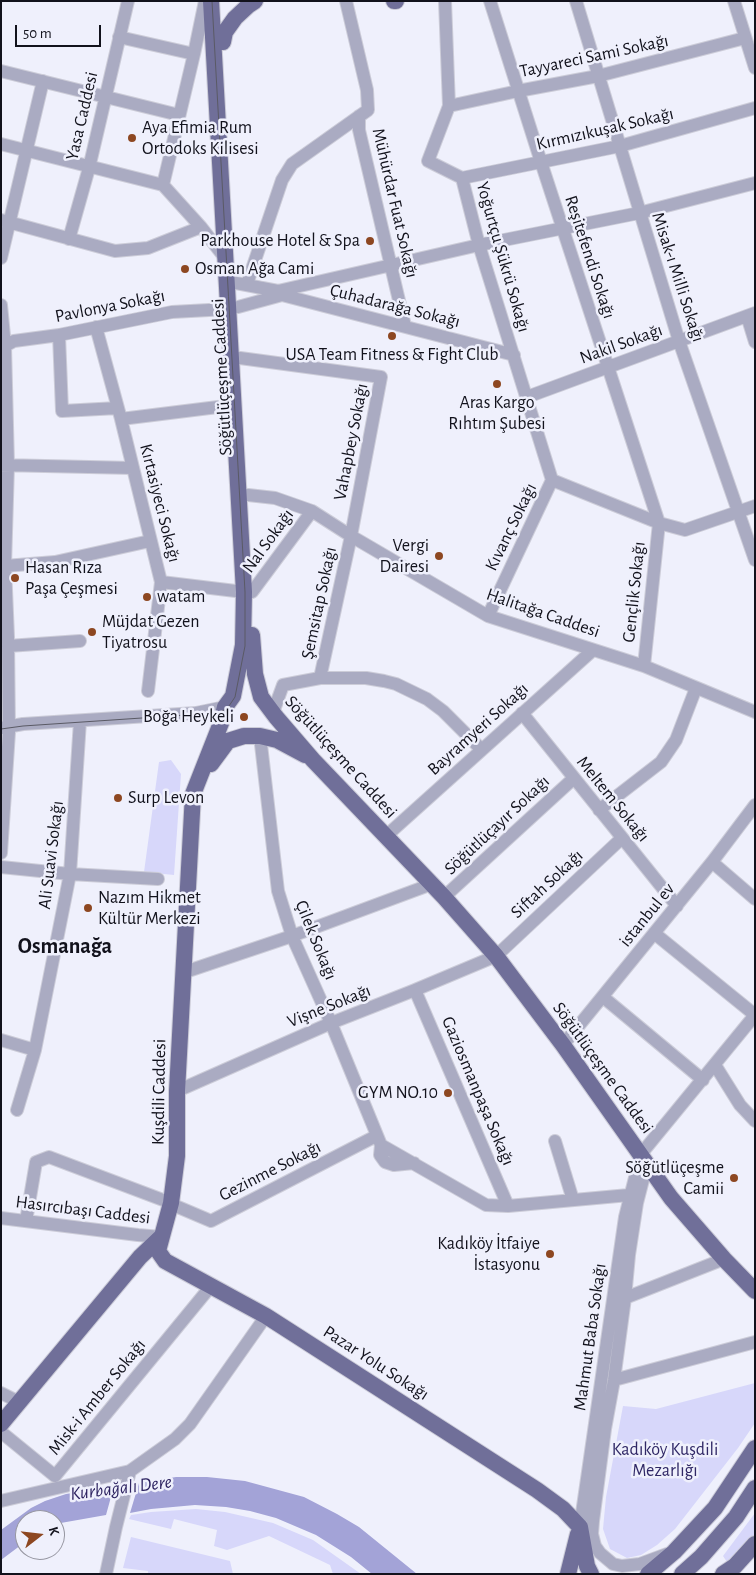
<!DOCTYPE html>
<html>
<head>
<meta charset="utf-8">
<style>
  body { margin:0 }
  #map { position:relative; width:756px; height:1575px; overflow:hidden; background:#eff0fc; font-family:"Alegreya Sans",sans-serif }
  canvas { display:block }
  .frame { position:absolute; inset:0; border:2px solid #12121c; pointer-events:none }
  .north { position:absolute; left:15px; top:1510px; width:50px; height:50px; box-sizing:border-box; background:#eff0fc; border:1px solid #9797a2; border-radius:50%; rotate:74deg; font-size:14px; font-weight:700; line-height:20px; text-align:center; color:#12121c }
  .north::after { content:''; display:block; margin:auto; width:18px; height:22px; background:#8d4721; clip-path:polygon(50% 0,100% 100%,50% 72%,0 100%) }
  .scale { position:absolute; left:15px; top:25px; width:86px; height:22px; box-sizing:border-box; border:2px solid #12121c; border-top:0; padding-left:6px; font-size:15px; line-height:18px; white-space:nowrap; color:#12121c; -webkit-text-stroke:4px #eff0fc; paint-order:stroke }
</style>
</head>
<body>
<div id="map">
<canvas width="756" height="1575"></canvas>
<div class="frame"></div>
<div class="north">K</div>
<div class="scale">50 m</div>
</div>
<script>
const context = document.querySelector('canvas').getContext('2d');
context.lineJoin = 'round';
function paint(path, color) { context.fillStyle = color; context.fill(path, 'evenodd'); }
const poly = rows => new Path2D(rows.map(r => 'M' + r).join(''));
function strokePath(path, color, width, dash) { context.strokeStyle = color; context.lineWidth = width; context.lineCap = dash ? 'butt' : 'round'; context.setLineDash(dash || []); context.stroke(path); }
function write(font, color, halo, rows, align = 'center') {
  context.font = font + ' "Alegreya Sans",sans-serif'; context.lineWidth = 5; context.setLineDash([]); context.textBaseline = 'middle'; context.strokeStyle = halo; context.fillStyle = color; for (const [text, x, y, turn = 0] of rows) {
    context.save(); context.translate(x, y); context.rotate((+turn || 0) * Math.PI / 180); context.textAlign = isNaN(turn) ? turn : align; if (halo) context.strokeText(text, 0, 0); context.fillText(text, 0, 0); context.restore();
  }
}
paint(poly([
  [171,760,181,774,174,875,144,872,159,762],
  [755,1383,755,1423,738,1448,675,1529,657,1545,641,1555,627,1558,610,1549,603,1529,606,1497,623,1406,656,1409],
  [196,1509,225,1512,273,1523,313,1540,361,1574,333,1574,330,1565,269,1536,227,1550,214,1546,217,1530,174,1519,171,1529,129,1519,131,1515,151,1512],
  [755,1513,755,1536,727,1562,723,1556],
  [131,1537,230,1561,233,1574,148,1574,148,1571,123,1568]
]), '#d7d7fa');
paint(poly([
  [176,1477,207,1477,245,1481,304,1497,337,1514,359,1527,417,1574,372,1574,351,1557,316,1535,276,1518,250,1511,226,1507,195,1505,151,1509,130,1513,139,1483],
  [114,1486,106,1515,55,1524,55,1520,25,1520,25,1542,1,1560,1,1530,31,1508,45,1501,66,1494]
]), '#a3a3d7');
const minor = poly([
  [445,1,449,106,428,161,462,178,479,245,552,480],
  [490,1,541,162,659,523,644,666],
  [576,1,679,341,755,560],
  [734,1,755,68],
  [119,37,194,54],
  [1,71,179,115],
  [449,106,518,91,598,76,745,38],
  [359,116,359,130,405,326],
  [1,144,163,185],
  [462,178,620,146,755,108],
  [163,185,194,54,205,1],
  [163,185,201,227,225,258],
  [1,220,115,251,148,248,201,227],
  [69,239,89,168,128,1],
  [1,258,43,81],
  [236,283,278,291,479,245,639,213,755,183],
  [247,284,282,180,292,164,368,110,367,90,346,1],
  [1,305,5,346,8,465,5,566,8,637,9,732,1,853],
  [238,307,282,295,514,355],
  [747,316,755,342],
  [96,327,121,419,161,582,148,691],
  [59,335,62,411,118,408],
  [1,345,5,346,14,341,59,335,172,312,228,309],
  [240,358,381,377,351,536,320,678],
  [527,397,755,313],
  [121,419,234,405],
  [1,465,133,468],
  [552,480,659,523,685,530,755,506],
  [248,495,275,498,312,511,351,536,488,616,644,666,755,712],
  [5,566,55,562,150,541],
  [161,582,244,592],
  [252,592,312,511],
  [488,616,552,480],
  [8,646,80,641],
  [275,707,283,685,320,678,366,678,384,681,396,684,427,699,443,711,481,749],
  [522,713,677,906],
  [1,728,23,724,196,713,225,707],
  [260,736,278,891,292,936,331,1023,381,1145],
  [599,810,661,762,676,740,696,688],
  [386,836,593,650],
  [712,862,755,899],
  [1,867,70,874,158,879],
  [444,897,574,778],
  [654,933,755,1015],
  [182,973,292,936,432,884],
  [415,990,508,1206],
  [603,997,703,1080],
  [1,1040,35,1050],
  [563,1045,712,862,755,805],
  [715,1065,740,1105,755,1121],
  [177,1091,331,1023,415,990,496,956,622,838],
  [17,1110,35,1050,70,874,80,721],
  [555,1141,573,1200],
  [381,1145,486,1205,508,1206,629,1195],
  [381,1145,380,1155,385,1162,394,1165,414,1163],
  [647,1164,637,1203,629,1255,625,1298,614,1380,605,1429,593,1521,592,1534,595,1546,600,1553,613,1564,622,1566,640,1564,667,1554],
  [178,1207,211,1221,376,1136],
  [1,1218,138,1235,161,1237],
  [26,1221,36,1162,49,1157,171,1203],
  [620,1300,724,1259],
  [614,1380,755,1342],
  [1,1393,19,1402],
  [1,1432,55,1476,211,1286],
  [1,1501,130,1471,175,1439,190,1424,266,1316],
  [580,1527,625,1217,641,1154,755,1015],
  [106,1574,116,1527,130,1471]
]);
const major = poly([
  [211,1,244,592,243,645,233,696,225,707,221,723,193,794,177,1091,177,1156,171,1203,158,1251,165,1261,266,1316,537,1490,563,1509,580,1527],
  [394,1,396,1],
  [223,42,225,32,235,18,249,5,255,1],
  [252,635,255,674,261,697,276,717,313,760,444,897,496,956,563,1045,671,1198,724,1259,755,1291],
  [211,764,228,741,244,736,260,736,277,740,305,755],
  [1,1424,140,1257,161,1237],
  [580,1527,587,1566,591,1574],
  [568,1574,578,1534],
  [648,1574,674,1552,715,1508,755,1448],
  [682,1574,701,1557,736,1517,755,1488],
  [723,1574,735,1566,755,1544]
]);
strokePath(minor, '#ccccd8', 14);
strokePath(major, '#ccccd8', 18);
strokePath(minor, '#aaabc2', 12);
strokePath(major, '#706f99', 16);
strokePath(poly([
  [1,729,23,726,216,713,227,709,235,697,245,646,245,592,212,1]
]), '#5a5a65', 1);
for (const [x, y, r, color] of [
  [132,138,5,"#8d4721"],
  [370,241,5,"#8d4721"],
  [185,269,5,"#8d4721"],
  [392,336,5,"#8d4721"],
  [497,384,5,"#8d4721"],
  [439,556,5,"#8d4721"],
  [15,578,5,"#8d4721"],
  [147,597,5,"#8d4721"],
  [92,632,5,"#8d4721"],
  [244,717,5,"#8d4721"],
  [118,798,5,"#8d4721"],
  [88,908,5,"#8d4721"],
  [448,1093,5,"#8d4721"],
  [734,1178,5,"#8d4721"],
  [550,1254,5,"#8d4721"]
]) { const dot = new Path2D(); dot.arc(x, y, r, 0, 2 * Math.PI); context.fillStyle = color; context.fill(dot); strokePath(dot, '#eff0fc', 2); }
write('18px', '#12121c', '#eff0fc', [
  ["Tayyareci Sami Sokağı",594,56,-12],
  ["Yasa Caddesi",82,116,-77],
  ["Kırmızıkuşak Sokağı",605,129,-13],
  ["Mühürdar Fuat Sokağı",395,203,77],
  ["Yoğurtçu Şükrü Sokağı",503,257,74],
  ["Reşitefendi Sokağı",590,257,72],
  ["Misak-ı Milli Sokağı",678,277,72],
  ["Pavlonya Sokağı",110,306,-11],
  ["Çuhadarağa Sokağı",395,306,14],
  ["Nakil Sokağı",621,344,-20],
  ["Söğütlüçeşme Caddesi",222,377,-93],
  ["Vahapbey Sokağı",351,442,-79],
  ["Kırtasiyeci Sokağı",160,503,76],
  ["Kıvanç Sokağı",511,527,-64],
  ["Nal Sokağı",268,541,-54],
  ["Gençlik Sokağı",634,592,-84],
  ["Şemsitap Sokağı",319,603,-78],
  ["Halitağa Caddesi",543,613,19],
  ["Bayramyeri Sokağı",478,729,-42],
  ["Söğütlüçeşme Caddesi",341,757,48],
  ["Meltem Sokağı",613,799,51],
  ["Söğütlüçayır Sokağı",497,825,-43],
  ["Ali Suavi Sokağı",51,855,-83],
  ["Siftah Sokağı",547,884,-43],
  ["istanbul ev",647,915,-51],
  ["Çilek Sokağı",316,940,68],
  ["Vişne Sokağı",329,1006,-22],
  ["Söğütlüçeşme Caddesi",603,1068,54],
  ["Gaziosmanpaşa Sokağı",478,1091,67],
  ["Kuşdili Caddesi",159,1092,-89],
  ["Gezinme Sokağı",270,1171,-27],
  ["Hasırcıbaşı Caddesi",83,1210,7],
  ["Mahmut Baba Sokağı",590,1337,-82],
  ["Pazar Yolu Sokağı",376,1363,33],
  ["Misk-i Amber Sokağı",97,1397,-51]
]);
write('18px', '#12121c', '#eff0fc', [
  ["Aya Efimia Rum",142,128],
  ["Ortodoks Kilisesi",142,149],
  ["Parkhouse Hotel & Spa",360,241,"right"],
  ["Osman Ağa Cami",195,269],
  ["USA Team Fitness & Fight Club",392,355,"center"],
  ["Aras Kargo",497,403,"center"],
  ["Rıhtım Şubesi",497,424,"center"],
  ["Vergi",429,546,"right"],
  ["Dairesi",429,567,"right"],
  ["Hasan Rıza",25,568],
  ["Paşa Çeşmesi",25,589],
  ["watam",157,597],
  ["Müjdat Gezen",102,622],
  ["Tiyatrosu",102,643],
  ["Boğa Heykeli",234,717,"right"],
  ["Surp Levon",128,798],
  ["Nazım Hikmet",98,898],
  ["Kültür Merkezi",98,919],
  ["GYM NO.10",438,1093,"right"],
  ["Söğütlüçeşme",724,1168,"right"],
  ["Camii",724,1189,"right"],
  ["Kadıköy İtfaiye",540,1244,"right"],
  ["İstasyonu",540,1265,"right"]
], 'left');
write('18px', '#302866', '#eff0fc', [
  ["Kadıköy Kuşdili",665,1450],
  ["Mezarlığı",665,1471]
]);
write('italic 19px', '#2c2260', '#eff0fc', [
  ["Kurbağalı Dere",121,1488,-7]
]);
write('bold 22px', '#12121c', '#eff0fc', [
  ["Osmanağa",65,946]
]);
</script>
</body>
</html>
